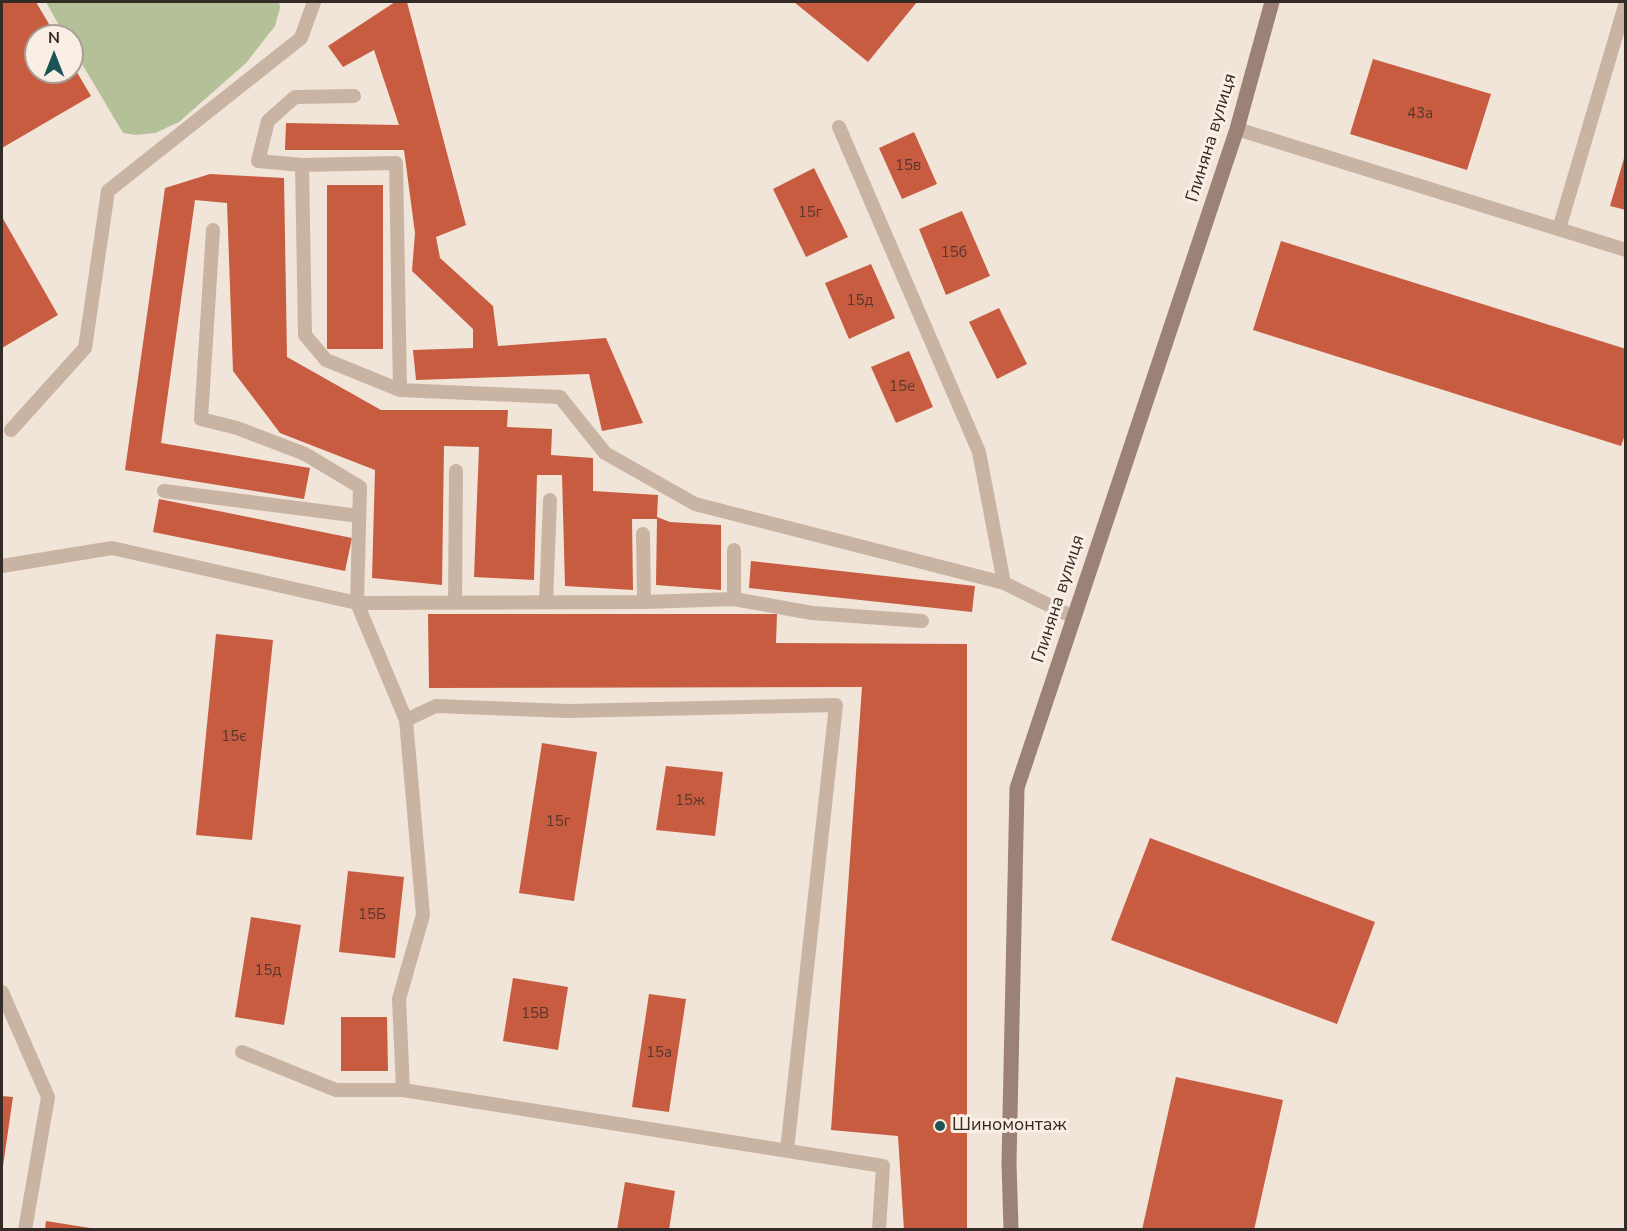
<!DOCTYPE html>
<html>
<head>
<meta charset="utf-8">
<style>
  body { margin:0 }
  #map { position:relative; width:1627px; height:1231px; overflow:hidden; background:#f1e4d8; font-family:"Nunito Sans",sans-serif }
  canvas { display:block }
  .frame { position:absolute; inset:0; border:3px solid #342a26; pointer-events:none }
  .north { position:absolute; left:24px; top:24px; width:60px; height:60px; box-sizing:border-box; background:#f9efe4; border:2px solid #aaa098; border-radius:50%; rotate:0deg; font-size:16px; font-weight:700; line-height:24px; text-align:center; color:#342a26 }
  .north::after { content:''; display:block; margin:auto; width:21px; height:27px; background:#1c5456; clip-path:polygon(50% 0,100% 100%,50% 72%,0 100%) }
</style>
</head>
<body>
<div id="map">
<canvas width="1627" height="1231"></canvas>
<div class="frame"></div>
<div class="north">N</div>
</div>
<script>
const context = document.querySelector('canvas').getContext('2d');
context.lineJoin = 'round';
function paint(path, color) { context.fillStyle = color; context.fill(path, 'evenodd'); }
const poly = rows => new Path2D(rows.map(r => 'M' + r).join(''));
function strokePath(path, color, width, dash) { context.strokeStyle = color; context.lineWidth = width; context.lineCap = dash ? 'butt' : 'round'; context.setLineDash(dash || []); context.stroke(path); }
function write(font, color, halo, rows, align = 'center') {
  context.font = font + ' "Nunito Sans",sans-serif'; context.lineWidth = 6; context.setLineDash([]); context.textBaseline = 'middle'; context.strokeStyle = halo; context.fillStyle = color; for (const [text, x, y, turn = 0] of rows) {
    context.save(); context.translate(x, y); context.rotate((+turn || 0) * Math.PI / 180); context.textAlign = isNaN(turn) ? turn : align; if (halo) context.strokeText(text, 0, 0); context.fillText(text, 0, 0); context.restore();
  }
}
paint(poly([
  [46,2,279,2,280,8,275,26,246,63,179,122,155,133,136,135,123,133,72,47,72,36,65,36]
]), '#b4c098');
paint(poly([
  [2,2,36,2,56,36,36,36,36,72,72,72,72,64,91,96,2,148],
  [395,2,407,2,466,225,436,237,440,258,493,306,498,346,606,338,643,423,602,431,589,374,416,380,413,350,473,348,473,329,412,271,415,233,404,150,285,150,286,123,399,125,374,50,343,67,328,46],
  [794,2,917,2,868,62],
  [1373,59,1491,94,1467,170,1350,134],
  [914,132,937,184,902,199,879,148],
  [1625,155,1626,155,1626,210,1610,206],
  [814,168,848,237,806,257,773,189],
  [210,174,284,178,287,357,381,410,508,410,507,427,552,429,551,455,593,458,593,491,658,495,657,517,670,522,721,525,721,590,656,585,657,519,632,519,633,590,565,586,562,475,537,475,534,580,474,577,479,447,444,446,442,585,372,578,375,470,280,433,233,371,227,203,195,200,161,443,310,468,304,499,125,470,165,188],
  [327,185,383,185,383,349,327,349],
  [962,211,990,276,946,295,919,229],
  [2,217,58,315,2,348],
  [1281,241,1626,349,1626,432,1621,446,1253,330],
  [871,264,895,318,849,339,825,283],
  [999,308,1027,364,997,379,969,322],
  [909,351,933,407,896,423,871,367],
  [159,499,352,538,345,571,153,532],
  [751,561,975,586,972,612,749,588],
  [428,614,777,614,776,643,967,644,967,1230,904,1230,898,1136,831,1130,862,687,429,688],
  [216,634,273,640,252,840,196,835],
  [542,743,597,752,574,901,519,893],
  [666,766,723,772,715,836,656,830],
  [1150,838,1375,922,1337,1024,1111,940],
  [348,871,404,877,395,958,339,952],
  [251,917,301,925,284,1025,235,1017],
  [513,978,568,987,558,1050,503,1041],
  [649,994,686,999,669,1112,632,1107],
  [341,1017,387,1017,388,1071,341,1071],
  [1176,1077,1283,1100,1254,1230,1142,1230],
  [2,1096,13,1097,3,1166,2,1165],
  [625,1182,675,1191,669,1230,617,1230],
  [46,1221,90,1228,90,1230,45,1230]
]), '#c75c41');
strokePath(poly([
  [839,127,979,452,1004,583,1073,617],
  [1237,129,1626,250],
  [302,165,258,161,268,121,295,97,354,96],
  [1559,229,1626,2],
  [213,230,201,419,237,428,305,454,360,487,357,603,644,602,734,599,812,613,922,621],
  [400,390,396,163,302,165,305,335,326,360,400,390,560,397,605,453,695,504,1004,583],
  [11,430,85,348,108,191,301,38,314,2],
  [164,491,359,516],
  [643,534,644,602],
  [734,550,734,599],
  [2,566,112,548,357,603,406,720,423,915,399,999,403,1090,883,1166,879,1230],
  [546,602,550,500],
  [455,603,456,471],
  [406,720,436,706,568,711,836,705,787,1150],
  [2,992,48,1097,25,1230],
  [242,1052,336,1090,403,1090]
]), '#c9b4a4', 14);
strokePath(poly([
  [1011,1230,1009,1163,1017,788,1237,129,1272,2]
]), '#9c8276', 15);
for (const [x, y, r, color] of [
  [940,1126,6,"#1c5456"]
]) { const dot = new Path2D(); dot.arc(x, y, r, 0, 2 * Math.PI); context.fillStyle = color; context.fill(dot); strokePath(dot, '#f9efe4', 2); }
write('15px', '#59362d', null, [
  ["43а",1420,114],
  ["15в",908,166],
  ["15г",810,213],
  ["15б",954,253],
  ["15д",860,301],
  ["15е",902,387],
  ["15є",234,737],
  ["15ж",690,801],
  ["15г",558,822],
  ["15Б",372,915],
  ["15д",268,971],
  ["15В",535,1014],
  ["15а",659,1053]
]);
write('18px', '#342a26', '#f9efe4', [
  ["Глиняна вулиця",1212,138,-73],
  ["Глиняна вулиця",1059,599,-72]
]);
write('18px', '#342a26', '#f9efe4', [
  ["Шиномонтаж",952,1126]
], 'left');
</script>
</body>
</html>
